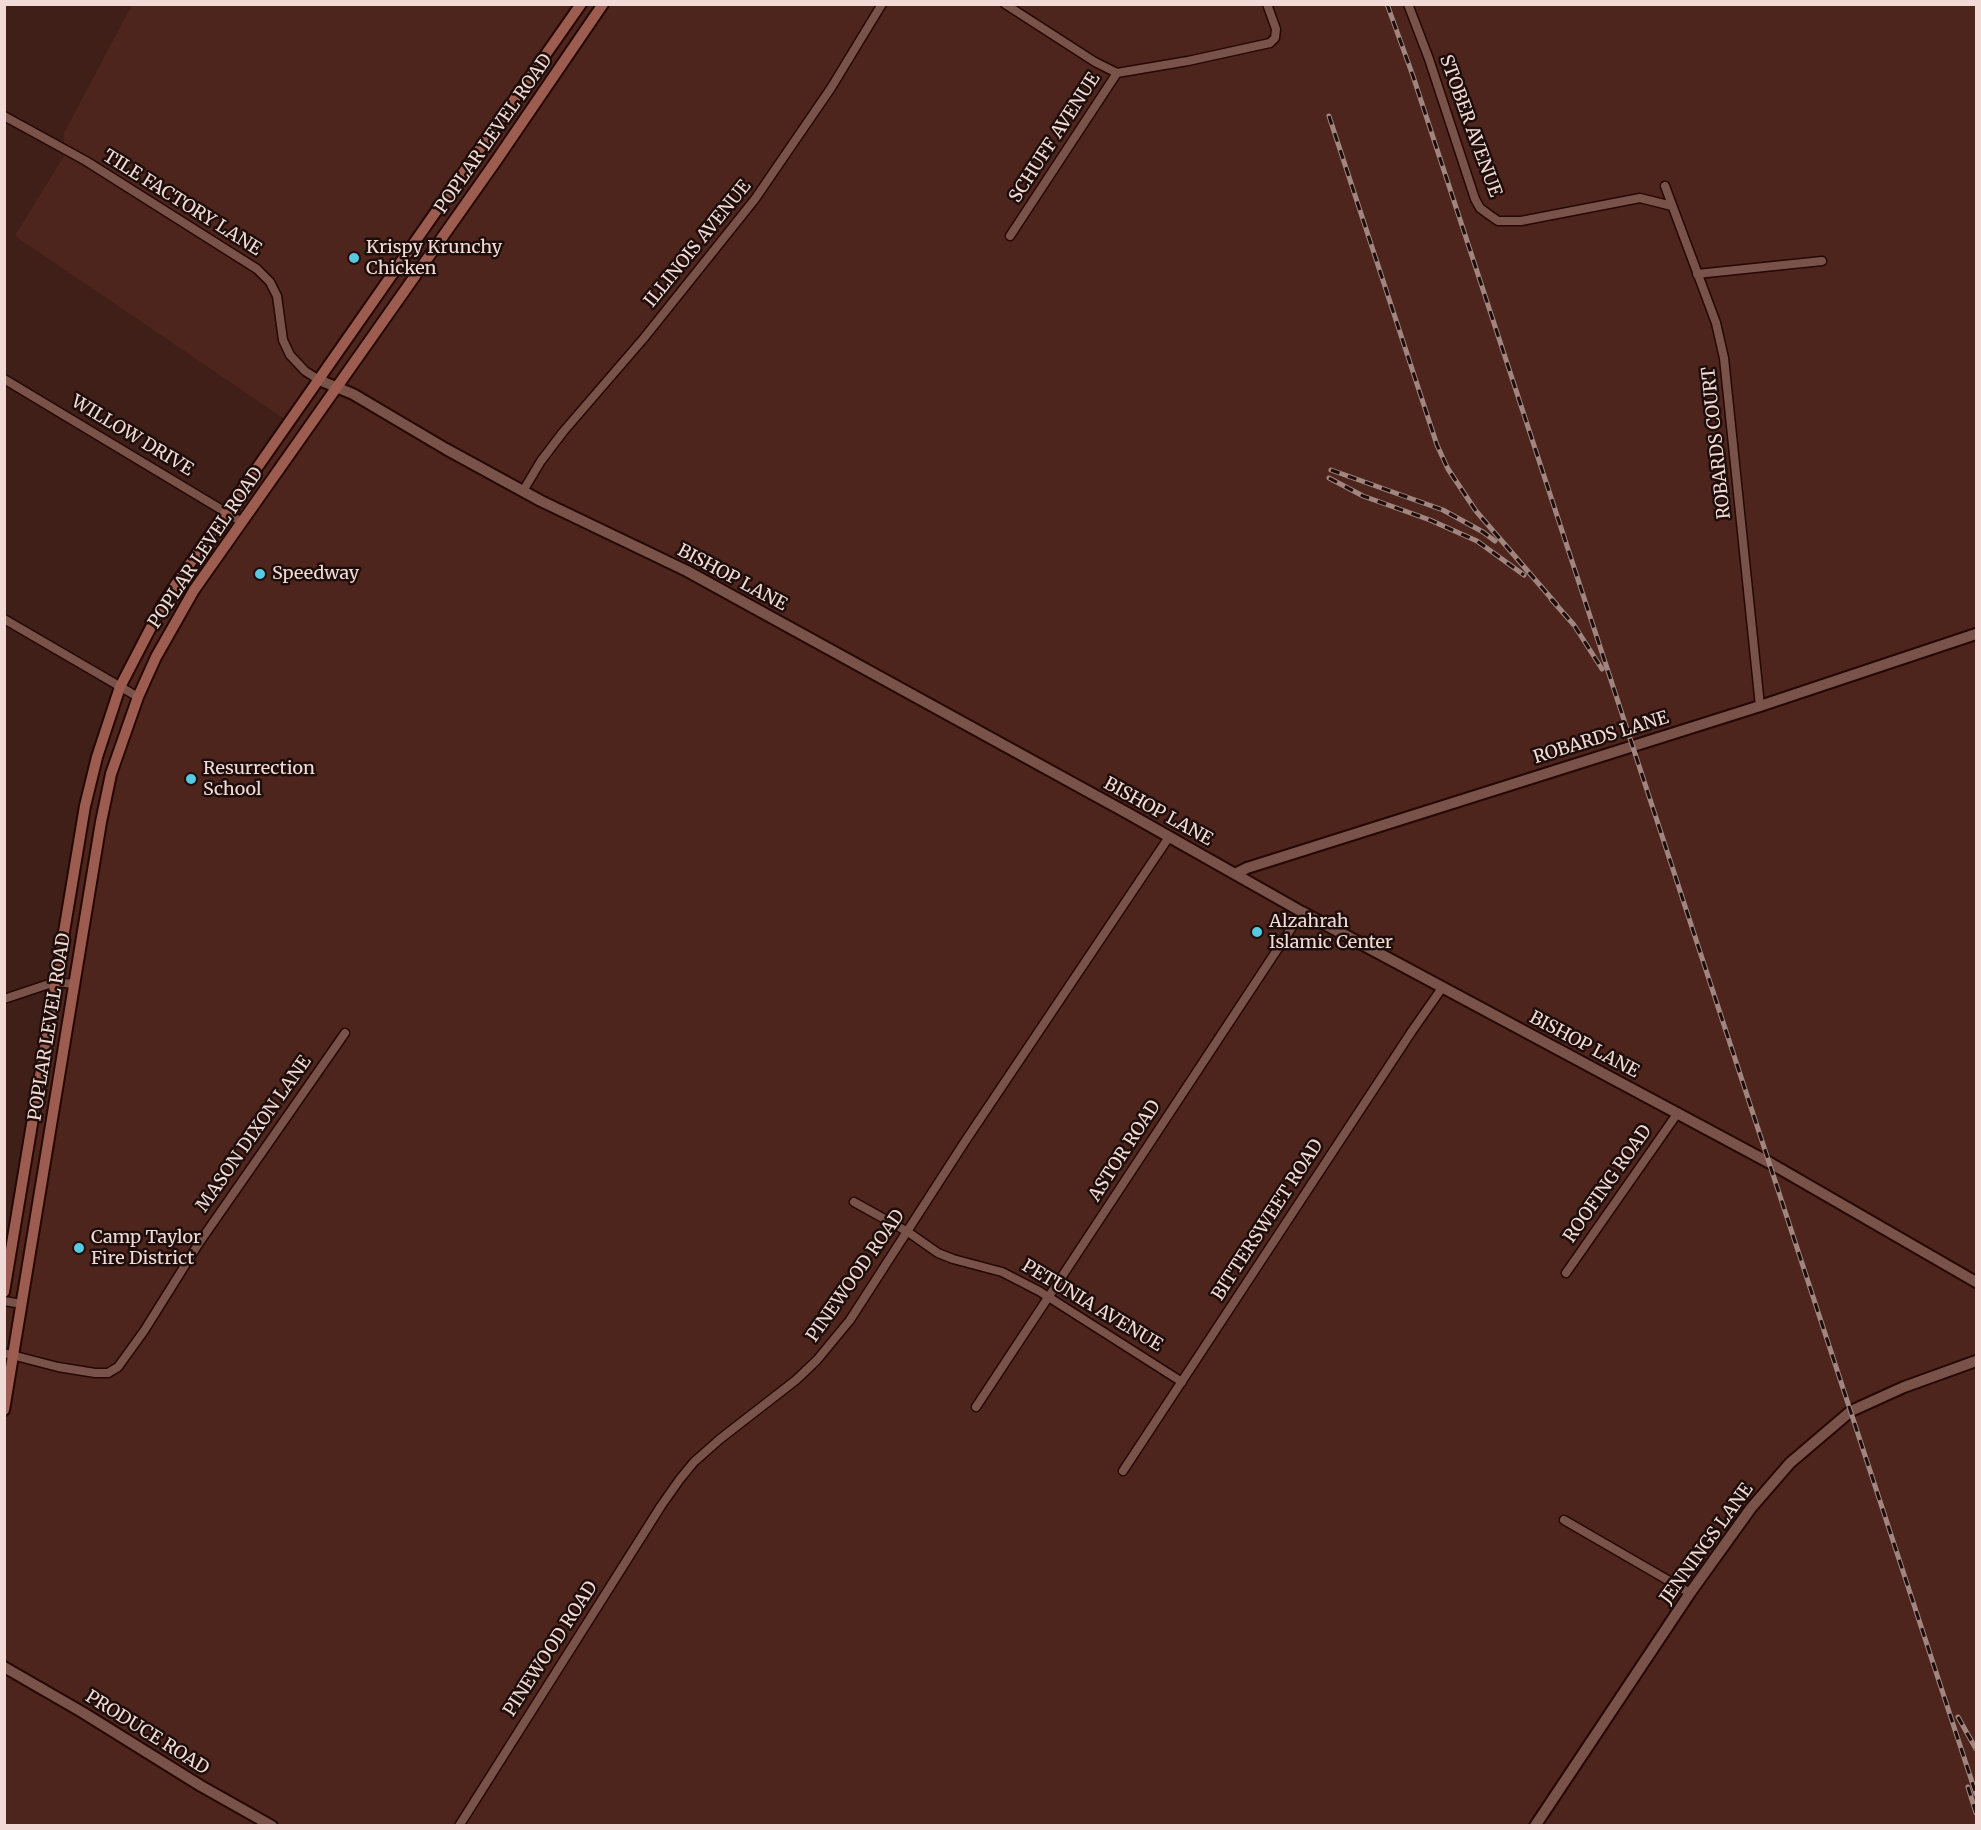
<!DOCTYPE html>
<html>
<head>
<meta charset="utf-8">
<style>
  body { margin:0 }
  #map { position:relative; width:1981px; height:1830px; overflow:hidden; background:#401f18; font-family:Merriweather,serif }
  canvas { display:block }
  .frame { position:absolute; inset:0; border:6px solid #f2dbd6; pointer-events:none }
</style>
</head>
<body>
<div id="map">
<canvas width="1981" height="1830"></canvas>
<div class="frame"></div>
</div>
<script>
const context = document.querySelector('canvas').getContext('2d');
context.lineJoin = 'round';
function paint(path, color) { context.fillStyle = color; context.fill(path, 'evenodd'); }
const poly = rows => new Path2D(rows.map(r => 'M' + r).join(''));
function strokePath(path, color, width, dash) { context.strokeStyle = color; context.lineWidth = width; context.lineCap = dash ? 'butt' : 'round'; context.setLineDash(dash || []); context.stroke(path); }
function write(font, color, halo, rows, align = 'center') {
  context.font = font + ' Merriweather,serif'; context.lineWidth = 5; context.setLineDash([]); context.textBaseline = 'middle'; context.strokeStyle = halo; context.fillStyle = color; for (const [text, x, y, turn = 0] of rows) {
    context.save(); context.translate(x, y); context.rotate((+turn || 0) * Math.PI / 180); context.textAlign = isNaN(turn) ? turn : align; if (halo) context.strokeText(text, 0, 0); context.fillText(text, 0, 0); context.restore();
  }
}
paint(poly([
  [132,5,1976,5,1976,1825,5,1826,5,1292,85,806,120,687,163,604,289,422,15,236,64,156,64,133]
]), '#4e251d');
const minor = poly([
  [1005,4,1095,62,1117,73],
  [1408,4,1429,59,1475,199,1480,208,1488,214,1498,221,1521,221,1640,198,1672,206],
  [4,116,86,161,257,269,270,282,277,296,283,340,290,355,305,371,319,380],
  [1665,186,1716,323,1724,358,1760,706],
  [1010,236,1117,73,1188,61,1270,43,1275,38,1276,29,1267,4],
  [1697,274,1822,261],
  [4,379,242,522],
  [523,491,541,461,563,432,644,338,755,199,831,88,882,4],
  [4,619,138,697],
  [4,999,55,982,74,984],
  [854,1202,908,1232,938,1253,953,1259,1002,1272,1039,1291,1182,1382],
  [1566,1273,1677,1114],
  [4,1301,22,1304],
  [4,1353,58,1367,95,1373,108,1373,118,1367,144,1331,199,1243,345,1033],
  [976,1407,1302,912],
  [1123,1471,1412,1031,1442,988],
  [1564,1520,1690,1593],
  [459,1826,661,1506,680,1479,694,1462,720,1439,796,1380,817,1360,850,1320,964,1143,1169,837]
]);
const tertiary = poly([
  [319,380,353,394,446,449,541,501,687,571,1129,814,1302,912,1770,1163,1976,1282],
  [1235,874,1247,868,1760,706,1976,634],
  [4,1667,82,1712,201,1786,272,1826],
  [1535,1826,1690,1593,1751,1508,1790,1463,1851,1411,1904,1387,1976,1361]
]);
const secondary = poly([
  [4,1292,85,806,97,757,120,687,163,604,178,581,581,4],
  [4,1410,101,822,111,774,138,697,156,657,194,590,496,161,603,4]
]);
strokePath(minor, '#250703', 11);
strokePath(tertiary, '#250703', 14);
strokePath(secondary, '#250703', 14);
strokePath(minor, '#79524a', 8);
strokePath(tertiary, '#79524a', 10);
strokePath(secondary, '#9c5d50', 10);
const rail = poly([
  [1387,4,1413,76,1976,1794],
  [1329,116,1437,445,1448,469,1476,511,1557,605],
  [1331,470,1443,510,1483,532,1495,541],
  [1329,478,1363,496,1430,520,1477,541,1524,575],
  [1551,599,1574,625,1602,669],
  [1958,1717,1976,1749],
  [1968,1787,1976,1813]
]);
strokePath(rail, '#a18680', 5);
strokePath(rail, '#1d0e0b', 3, [9]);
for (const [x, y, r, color] of [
  [354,258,6,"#55cae0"],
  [260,574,6,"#55cae0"],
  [191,779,6,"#55cae0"],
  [1257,932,6,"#55cae0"],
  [79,1248,6,"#55cae0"]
]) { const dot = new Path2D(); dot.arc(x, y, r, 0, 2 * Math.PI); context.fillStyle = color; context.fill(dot); strokePath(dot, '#1d0e0b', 2); }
write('18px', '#f2dbd6', '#1d0e0b', [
  ["STOBER AVENUE",1470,126,70],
  ["POPLAR LEVEL ROAD",494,134,-55],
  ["SCHUFF AVENUE",1055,138,-57],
  ["TILE FACTORY LANE",182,203,32],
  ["ILLINOIS AVENUE",698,244,-51],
  ["WILLOW DRIVE",132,436,31],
  ["ROBARDS COURT",1717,443,-96],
  ["POPLAR LEVEL ROAD",206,548,-56],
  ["BISHOP LANE",732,578,28],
  ["ROBARDS LANE",1601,738,-17],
  ["BISHOP LANE",1158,812,29],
  ["POPLAR LEVEL ROAD",50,1027,-81],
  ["BISHOP LANE",1584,1045,28],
  ["MASON DIXON LANE",254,1134,-55],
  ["ASTOR ROAD",1125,1151,-57],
  ["ROOFING ROAD",1608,1184,-55],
  ["BITTERSWEET ROAD",1268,1220,-57],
  ["PINEWOOD ROAD",856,1276,-55],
  ["PETUNIA AVENUE",1092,1306,31],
  ["JENNINGS LANE",1707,1544,-54],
  ["PINEWOOD ROAD",551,1649,-57],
  ["PRODUCE ROAD",147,1733,32]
]);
write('18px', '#f2dbd6', '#1d0e0b', [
  ["Krispy Krunchy",366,248],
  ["Chicken",366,269],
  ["Speedway",272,574],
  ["Resurrection",203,769],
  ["School",203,790],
  ["Alzahrah",1269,922],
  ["Islamic Center",1269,943],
  ["Camp Taylor",91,1238],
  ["Fire District",91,1259]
], 'left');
</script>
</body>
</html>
